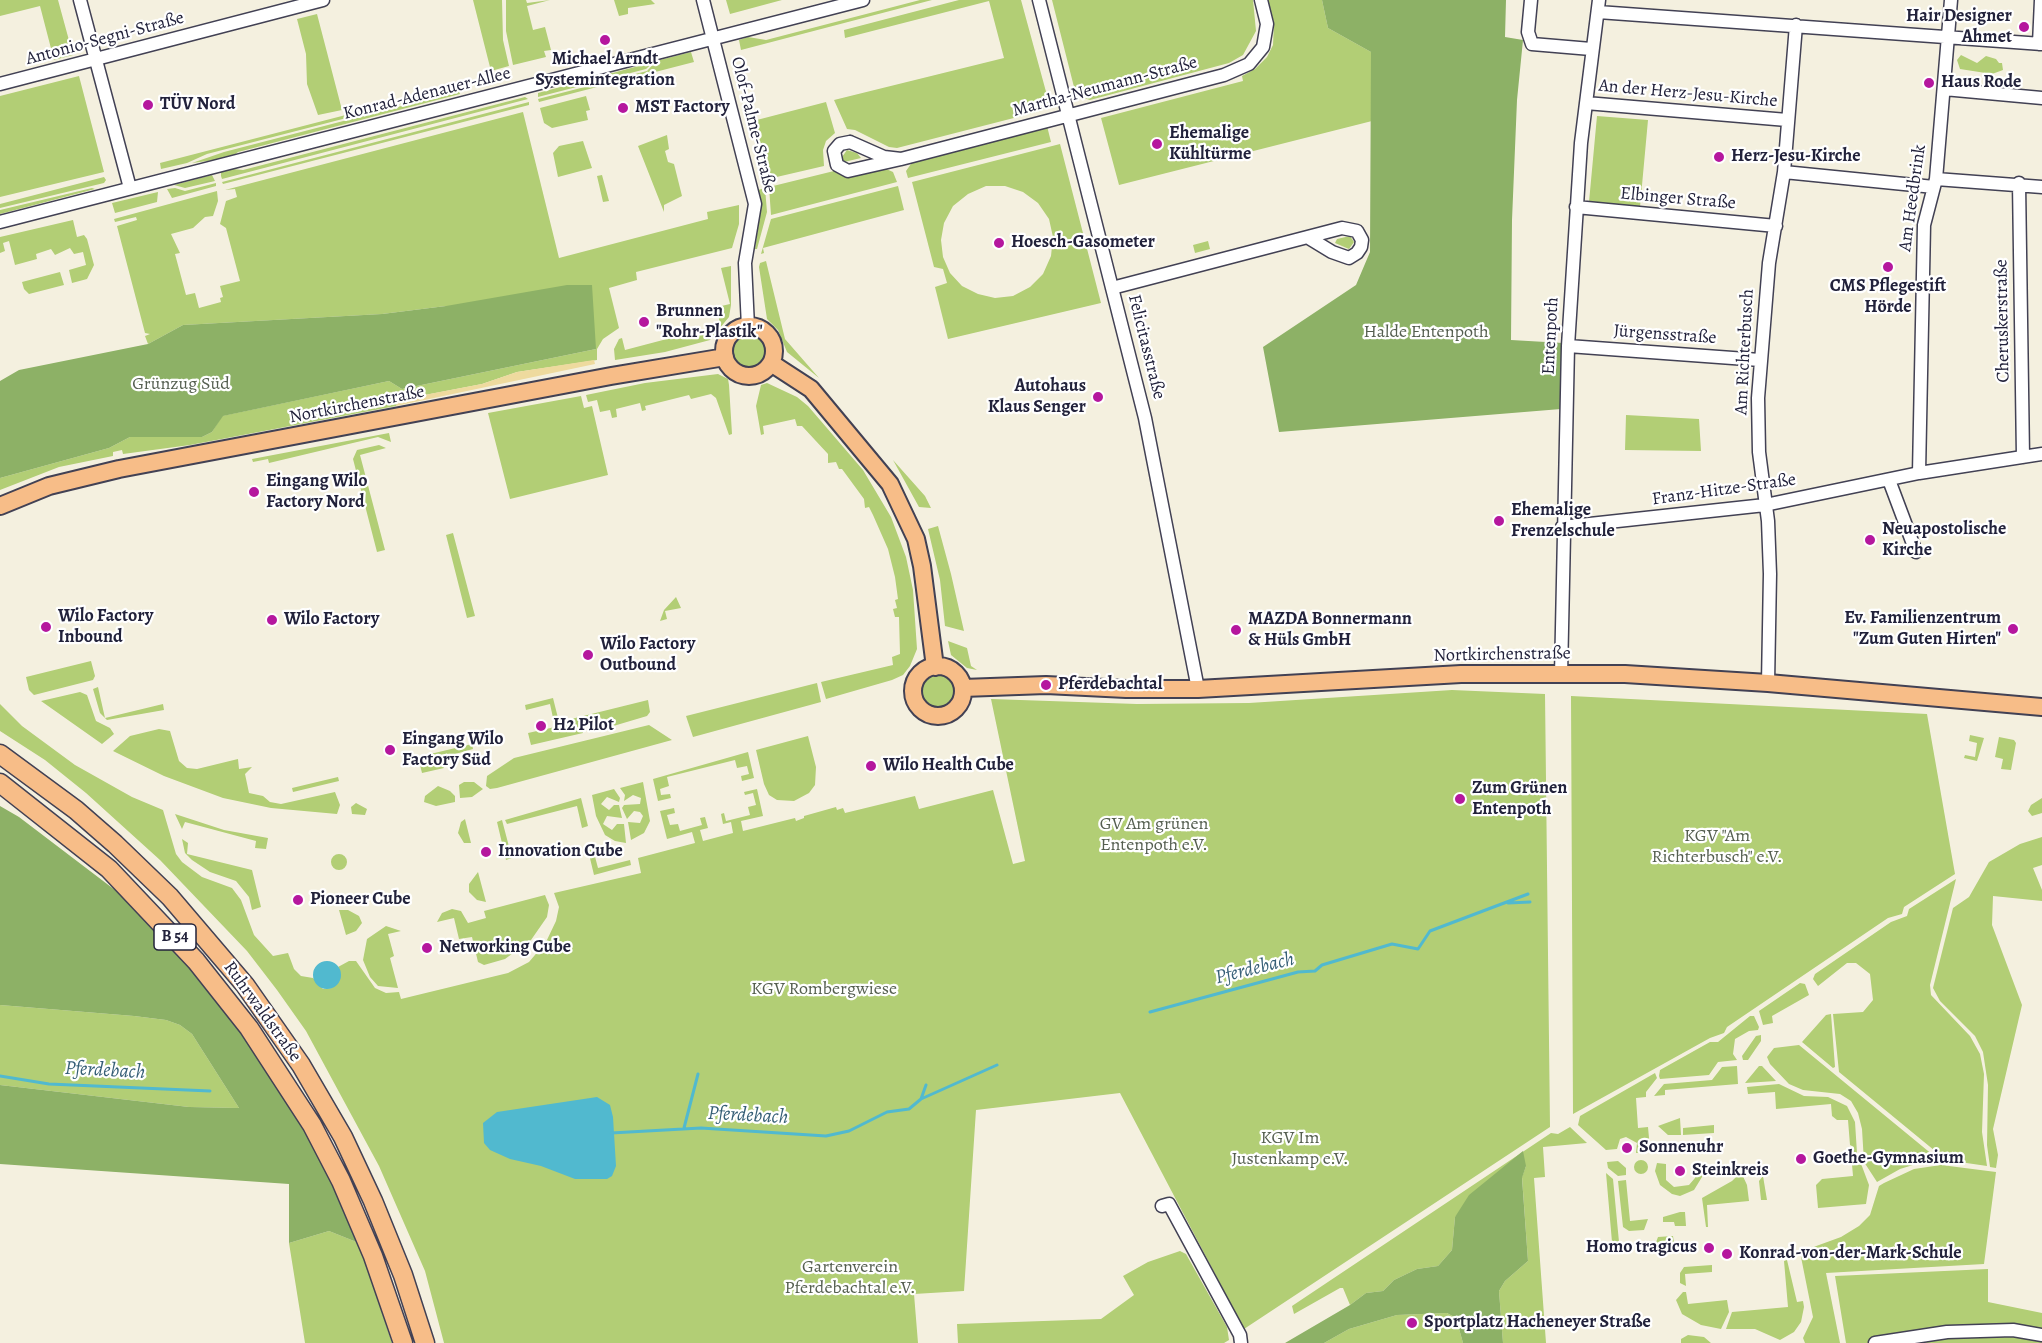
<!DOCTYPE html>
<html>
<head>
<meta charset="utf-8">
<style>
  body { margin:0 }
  canvas { display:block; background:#f4f0df }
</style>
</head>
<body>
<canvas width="2042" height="1343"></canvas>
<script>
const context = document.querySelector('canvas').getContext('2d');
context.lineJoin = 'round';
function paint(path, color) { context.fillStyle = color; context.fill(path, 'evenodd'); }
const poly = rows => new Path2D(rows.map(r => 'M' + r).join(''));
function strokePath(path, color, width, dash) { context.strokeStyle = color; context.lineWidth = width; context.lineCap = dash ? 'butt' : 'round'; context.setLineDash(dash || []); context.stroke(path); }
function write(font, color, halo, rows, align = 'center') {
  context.font = font + ' Alegreya,serif'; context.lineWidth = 4.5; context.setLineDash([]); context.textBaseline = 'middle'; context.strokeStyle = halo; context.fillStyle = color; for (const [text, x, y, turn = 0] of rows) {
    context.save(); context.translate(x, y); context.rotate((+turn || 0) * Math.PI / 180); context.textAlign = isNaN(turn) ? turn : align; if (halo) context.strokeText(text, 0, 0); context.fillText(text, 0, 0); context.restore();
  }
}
paint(poly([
  [0,0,58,0,73,55,54,60,40,6,0,16],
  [473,0,502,0,503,40,509,66,491,71],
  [506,0,526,0,527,3,550,0,527,6,533,30,545,27,551,50,544,51,546,57,513,65,506,31],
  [614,0,651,0,655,4,628,8,628,14,619,16],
  [726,0,782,0,730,14],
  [920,0,932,0,741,50,739,40,748,37,766,40],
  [959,0,1021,0,1048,99,1048,106,1041,111,897,148,889,147,855,130,847,129,834,100,1004,58,989,1,845,38,844,30],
  [1052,0,1253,0,1256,31,1243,55,1229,63,1090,100,1081,97,1074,87],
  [1268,0,1322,0,1328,28,1371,52,1372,121,1119,185,1101,118,1243,81,1242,76,1255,69,1267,57,1273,45,1274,23],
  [317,14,342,110,318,115,307,84,306,54,297,19],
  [691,52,694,62,539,102,538,99,647,71,656,61],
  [1961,55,1977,63,1986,56,1996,59,1999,63,2002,63,2003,70,1992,74,1960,69,1957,60],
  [657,59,646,69,538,97,538,93,646,64],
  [79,76,104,172,0,197,0,96],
  [458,86,459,89,207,154,187,163,161,169,160,163],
  [459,91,460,94,238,152,231,158,192,163,224,152],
  [586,96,590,110,586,111,588,120,552,128,544,123,540,108],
  [525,97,528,99,222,179,221,176,221,172,233,169,243,170],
  [529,102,529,105,223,184,222,182],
  [826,102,835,133,826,141,823,150,824,166,768,179,753,121],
  [523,112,559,258,708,219,707,212,739,205,739,224,732,248,636,272,637,280,609,288,619,328,603,339,597,349,597,360,517,372,482,384,399,400,396,406,190,445,123,454,122,450,113,452,113,456,59,467,0,490,0,478,109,448,130,437,202,437,212,432,222,416,389,381,402,389,596,349,446,306,382,314,183,325,148,344,145,336,150,334,145,333,117,226,137,220,136,217,115,222,114,219,217,191,218,201,213,216,205,217,193,228,171,234,180,253,175,254,186,295,195,293,199,308,221,302,220,298,223,297,220,286,240,281,226,228,220,224,226,201,237,197,235,189,225,190],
  [1597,116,1648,120,1640,207,1589,202],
  [1047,126,1051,142,908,178,906,171,913,161],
  [667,135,669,149,665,151,668,162,674,164,682,196,664,205,664,212,638,146],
  [583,141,592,168,558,177,553,153,559,146],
  [1060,144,1101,303,948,339,935,287,947,283,943,269,934,267,912,182],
  [986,186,1005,186,1023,192,1038,203,1049,219,1053,237,1051,256,1043,274,1030,287,1013,296,995,298,978,294,962,286,950,273,943,257,941,240,944,223,953,206,968,194],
  [847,150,857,153,861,158,844,162,842,157],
  [884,168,893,172,897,182,771,215,769,187,834,171,850,177],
  [212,175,215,181,185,188,174,185],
  [602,175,609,201,603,202,597,176],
  [104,177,106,180,104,183,0,208,0,204],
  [216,183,216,186,172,198,167,189,175,188,185,191],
  [898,186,904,210,763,248,764,253,761,254,771,219],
  [92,188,95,189,0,214,0,210],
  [765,188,767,212,757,249,755,249,761,207,758,190],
  [158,192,157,202,115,213,112,203],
  [73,220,77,237,84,235,87,239,94,265,87,279,72,283,69,270,86,265,83,252,74,254,70,248,55,255,51,249,36,254,37,259,15,265,9,241,3,243,5,251,0,253,0,237],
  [1350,236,1354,242,1349,249,1335,243,1337,239],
  [1208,241,1210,249,1195,253,1193,245],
  [766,261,785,339,819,378,787,352,778,330,767,319,759,267,760,263],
  [731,266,731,305,729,317,710,340,665,352,615,360,614,349,619,339,622,338,625,350,720,325,717,307,730,304,721,268],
  [60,272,64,285,29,294,24,289,22,282],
  '732 351a17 17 0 1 1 34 0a17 17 0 1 1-34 0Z',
  [718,374,728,379,729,385,732,434,729,435,716,398,711,394,691,399,689,395,645,406,646,410,642,411,640,403,616,409,617,417,612,418,610,410,600,412,597,400,588,402,586,395,645,383],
  [767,383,797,397,808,406,863,470,891,517,906,557,913,590,917,649,910,666,903,675,892,680,826,699,821,682,893,665,892,657,900,654,899,617,895,617,893,609,897,608,895,600,898,599,895,577,888,549,873,515,869,507,865,508,864,499,842,469,839,469,836,462,828,463,828,454,802,426,797,426,795,419,763,426,764,434,761,435,756,406,761,385],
  [581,396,584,408,592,406,608,475,510,499,488,413],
  [1626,415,1699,419,1701,451,1625,450],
  [389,433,391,442,378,437,269,463,268,459,253,462,252,459],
  [379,445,386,448,360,455,385,550,377,552,353,459,357,450],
  [893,460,925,496,931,508,919,507],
  [938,526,951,574,964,631,945,626,940,580,928,529],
  [453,533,475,616,467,618,446,535],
  [676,597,681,608,665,611,667,619,660,621,664,610],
  [948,641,967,648,971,666,977,670,967,668,951,655],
  [91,661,95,676,93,680,34,695,29,690,26,677],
  '921 690a17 17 0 1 1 34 0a17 17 0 1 1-34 0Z',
  [817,683,821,702,693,737,686,716],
  [98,687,105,718,163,704,164,710,107,720,100,713,93,689],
  [1452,690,1545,694,1550,1127,1244,1329,1120,1093,976,1110,964,1291,914,1294,918,1343,444,1343,425,1271,379,1166,306,1031,277,990,247,951,160,860,86,793,45,760,0,731,0,704,22,726,75,765,132,797,163,810,176,854,182,862,202,877,232,888,241,900,254,935,273,956,288,953,294,969,301,976,313,978,323,989,332,988,340,977,338,967,349,961,356,961,375,988,386,993,399,992,401,999,508,973,529,962,546,942,556,921,559,907,554,893,641,873,638,858,695,843,692,832,667,839,660,811,674,808,675,813,667,815,670,825,678,824,680,831,702,825,700,818,705,817,708,828,700,830,703,841,733,833,731,822,723,824,721,814,724,813,726,821,750,815,748,807,756,805,753,793,745,795,744,792,757,789,763,816,741,821,743,831,795,818,796,821,804,818,804,816,836,807,837,810,843,808,845,813,915,796,919,809,993,790,1013,864,1025,861,991,699,1137,704,1249,703],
  [80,692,87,695,96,721,110,728,114,734,102,744,41,701],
  [1571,696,1927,714,1955,874,1904,907,1902,914,1888,918,1727,1027,1724,1033,1710,1038,1573,1114],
  [553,698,559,722,648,700,650,712,647,716,610,727,600,717,581,722,583,733,531,745,528,733,555,727,550,704,526,710,525,705],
  [649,725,672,740,497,788,490,789,486,786,487,776,514,758],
  [159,729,170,731,179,761,187,768,197,769,238,759,239,769,252,767,245,774,249,793,263,796,270,802,281,804,335,792,340,805,337,814,271,808,223,798,164,776,113,751,130,736],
  [1970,735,1984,738,1977,761,1964,758,1965,755,1975,757,1977,743,1969,741],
  [808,736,816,767,815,785,809,793,794,801,777,800,769,795,764,784,756,750],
  [1999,737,2014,740,2016,743,2011,770,2001,769,2003,759,1995,757],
  [472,744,473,749,441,758,444,768,422,773,418,757],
  [748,752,754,778,742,781,741,776,749,774,747,766,737,768,735,760,667,777,669,786,660,789,661,795,670,794,671,798,658,801,653,779],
  [338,777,339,781,293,792,292,788],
  [464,782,474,782,483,789,472,797,460,798,459,785],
  [643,782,650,821,644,833,631,840,628,822,640,823,643,816,640,812,634,811,627,819,622,808,624,805,640,804,641,798,633,795,624,801,625,795,620,788],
  [438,786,450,791,455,796,455,802,436,806,424,802,425,796],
  [614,789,620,798,619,802,607,797,601,804,609,810,614,805,619,805,622,818,607,816,603,824,612,830,617,824,624,824,626,843,615,841,605,835,596,816,592,795],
  [581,798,588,826,582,828,577,806,507,824,505,820],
  [2042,798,2042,813,2032,816,2028,811,2031,805],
  [356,803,367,809,365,815,352,814,351,807],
  [175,814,224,830,268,838,266,849,255,848,256,841,185,822,182,829],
  [465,819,471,843,464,843,458,833,461,822],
  [502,820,512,858,506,860,497,822],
  [2042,837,2042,865,2033,868,2042,890,2042,901,1993,896,1992,925,2022,1005,1993,1129,1998,1155,1996,1168,1990,1167,1987,1145,1988,1085,1983,1052,1975,1036,1940,1001,1933,988,1953,908,1969,897,1989,862,2020,844],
  [182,839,188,843,187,854,252,870,261,907,252,910,249,897,236,881,210,872,192,860,185,853],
  [593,849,598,868,630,860,631,865,594,875,588,850],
  '331 862a8 8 0 1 1 16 0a8 8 0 1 1-16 0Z',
  [478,872,486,902,477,900,469,892,469,884],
  [1956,879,1930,985,1931,995,1970,1036,1980,1054,1984,1074,1982,1132,1987,1166,1946,1160,1839,1072,1833,1014,1863,1012,1873,1000,1870,974,1856,963,1847,963,1818,986,1813,979,1815,974,1891,922,1907,916,1909,909],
  [545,895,549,905,547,917,531,940,505,959,484,965,478,962,472,937,459,939,454,918,437,922,442,913,452,909,461,911,468,923,486,918,484,911],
  [339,910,348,910,359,916,362,923,356,931,346,935],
  [386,926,401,931,388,934,394,956,390,958,398,988,378,986,370,977,363,960,367,939],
  [1800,983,1805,984,1809,995,1772,1016,1773,1023,1763,1025,1759,1011],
  [0,1005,134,1016,166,1020,180,1025,192,1034,239,1108,189,1107,0,1085],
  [1831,1014,1835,1067,1833,1068,1802,1042,1826,1015],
  [1750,1016,1754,1016,1759,1027,1758,1030,1749,1031,1735,1039,1733,1054,1737,1060,1718,1062,1709,1075,1660,1079,1659,1076,1660,1070,1710,1042,1718,1042],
  [1761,1035,1761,1041,1748,1060,1743,1060,1742,1056,1756,1036],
  [1799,1045,1939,1160,1939,1161,1926,1161,1900,1169,1877,1182,1864,1162,1862,1129,1858,1113,1851,1101,1840,1094,1803,1090,1789,1084,1770,1064,1767,1057,1774,1048],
  [1737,1066,1738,1084,1665,1090,1665,1095,1654,1096,1664,1084,1712,1080,1722,1067],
  [1759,1066,1762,1066,1776,1081,1745,1083],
  [1655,1073,1657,1078,1646,1092,1646,1097,1636,1098,1638,1128,1648,1127,1650,1149,1647,1152,1636,1153,1637,1143,1626,1137,1620,1139,1617,1149,1606,1150,1578,1125,1580,1116],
  [1779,1084,1804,1096,1828,1097,1847,1106,1855,1122,1857,1153,1869,1185,1866,1204,1818,1208,1816,1185,1822,1179,1853,1176,1851,1153,1854,1147,1850,1145,1848,1120,1837,1120,1832,1116,1831,1104,1776,1109,1775,1092,1748,1094,1747,1087],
  [1680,1118,1681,1135,1668,1135,1658,1126],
  [1714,1125,1714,1133,1683,1135,1683,1128],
  [1570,1127,1587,1143,1543,1147,1545,1177,1534,1178,1546,1343,1503,1343,1499,1291,1505,1281,1528,1261,1522,1177,1526,1166,1455,1217,1452,1250,1438,1266,1417,1269,1394,1280,1383,1291,1366,1293,1350,1305,1343,1288,1340,1288,1294,1314,1292,1306,1551,1133,1558,1134],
  '1634 1167a7 7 0 1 1 14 0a7 7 0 1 1-14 0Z',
  [1618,1161,1626,1168,1626,1175,1618,1176,1608,1168,1607,1162],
  [1657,1163,1666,1164,1666,1180,1674,1187,1689,1185,1695,1178,1696,1170,1703,1169,1702,1177,1694,1190,1680,1196,1672,1194,1660,1185,1655,1171],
  [1941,1165,1996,1172,1984,1264,1826,1273,1840,1343,1805,1343,1803,1338,1813,1317,1801,1257,1808,1249,1841,1237,1859,1226,1870,1215,1879,1186,1884,1183,1914,1169],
  [1741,1172,1747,1185,1749,1201,1707,1205,1708,1227,1706,1227,1702,1198,1732,1181],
  [1606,1173,1613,1179,1619,1242,1612,1242],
  [1763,1176,1767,1200,1761,1200,1759,1181],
  [1626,1180,1630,1221,1648,1219,1644,1230,1629,1231,1623,1227,1618,1181],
  [1680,1212,1685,1212,1686,1226,1675,1226,1674,1222,1663,1222,1663,1217],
  [329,1231,359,1243,392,1343,305,1343,289,1243],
  [1673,1236,1674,1243,1655,1245,1658,1237],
  [1180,1251,1186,1254,1227,1327,1229,1340,1224,1343,958,1343,957,1324,1101,1319,1134,1295,1123,1276,1148,1262],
  [1787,1260,1797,1302,1803,1301,1804,1307,1801,1322,1794,1332,1780,1340,1755,1329,1726,1329,1732,1312,1788,1307,1784,1261],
  [1712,1265,1712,1272,1685,1274,1686,1286,1680,1283,1680,1273,1684,1267],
  [1988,1269,1988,1302,2042,1313,2042,1343,1846,1343,1835,1276],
  [1683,1292,1686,1292,1688,1304,1727,1300,1729,1312,1721,1329,1701,1325,1682,1314,1676,1300],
  [1447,1313,1456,1318,1463,1343,1324,1343,1349,1329,1397,1315],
  [1688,1335,1704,1337,1711,1343,1681,1343,1681,1339]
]), '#b2ce75');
paint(poly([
  [1322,0,1506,0,1505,37,1523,40,1517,100,1512,220,1511,340,1563,343,1561,409,1279,432,1263,347,1356,285,1370,252,1371,52,1328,28],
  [567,285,592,285,596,349,402,389,389,381,223,416,212,432,202,437,130,437,109,448,0,478,0,381,19,370,148,344,183,325,382,314,446,306],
  [0,806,19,817,161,925,255,1044,334,1184,359,1243,329,1231,289,1243,289,1184,0,1164,0,1085,189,1107,239,1108,192,1034,180,1025,166,1020,134,1016,0,1005],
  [1523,1151,1526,1166,1522,1178,1528,1261,1505,1281,1499,1291,1503,1343,1463,1343,1456,1318,1447,1313,1397,1315,1349,1329,1324,1343,1285,1343,1350,1305,1366,1293,1383,1291,1394,1280,1417,1269,1438,1266,1452,1250,1455,1217,1469,1195]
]), '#8db166');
paint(poly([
  [594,360,595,364,396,406,398,400,482,384,517,372]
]), '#eeda9e');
paint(poly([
  '313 975a14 14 0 1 1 28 0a14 14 0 1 1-28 0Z',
  [597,1097,610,1105,613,1117,616,1166,612,1176,607,1179,575,1179,541,1166,510,1159,490,1150,484,1143,483,1123,497,1112]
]), '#51b9cf');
strokePath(poly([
  [1508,903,1530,902],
  [1150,1012,1298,972,1315,971,1322,965,1392,944,1418,949,1430,931,1528,894],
  [0,1076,49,1084,210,1091],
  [921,1099,926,1085],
  [684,1128,698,1074],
  [611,1133,701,1128,826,1136,849,1131,887,1112,909,1109,921,1099,997,1065]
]), '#51b9cf', 3);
const minor = poly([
  [80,0,130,188],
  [703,0,755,204,745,263,748,327],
  [1039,0,1145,418,1198,689],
  [1531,0,1528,32,1532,44,1591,49],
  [1598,12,2042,44],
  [2039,44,2041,0],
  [0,84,323,0],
  [1944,89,2042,98],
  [1586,103,1787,120],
  [850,142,884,157,901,159,848,171,837,165,834,151,840,144,850,142],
  [901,159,1224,75,1249,64,1263,47,1267,24,1261,0],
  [1784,172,1934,187],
  [1936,179,2042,187],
  [2019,183,2023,457],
  [1576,207,1776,226],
  [0,222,863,0],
  [1112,288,1342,228,1357,231,1362,240,1361,247,1357,253,1349,258,1332,252,1309,238],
  [1568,346,1760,360],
  [1919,473,1924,225,1936,179,1951,0],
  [1889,480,1916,552],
  [1562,527,1765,505,1919,473,2042,454],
  [1561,675,1568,346,1581,143,1599,0],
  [1768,683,1770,574,1768,521,1759,452,1758,398,1769,263,1784,172,1796,25],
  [1162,1206,1169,1204,1240,1335,1241,1343],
  [1875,1343,1947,1332,2013,1330,2042,1335]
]);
const major = poly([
  '724 351a25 25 0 1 1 50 0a25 25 0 1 1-50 0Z',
  [771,363,811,389,890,484,916,539,922,566,935,667],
  [0,506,49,486,119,469,611,376,725,357],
  '913 691a25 25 0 1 1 50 0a25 25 0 1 1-50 0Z',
  [963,688,1046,685,1126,689,1198,689,1461,674,1625,674,1768,683,2042,707]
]);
const highway = poly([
  [0,754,76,810,115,844,170,897,245,985,301,1065,343,1137,373,1201,403,1275,425,1343],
  [0,783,109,869,196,961,249,1028,312,1125,341,1181,373,1256,403,1343]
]);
strokePath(minor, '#424154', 15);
strokePath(major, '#424154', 20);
strokePath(highway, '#424154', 21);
strokePath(minor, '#fff', 12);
strokePath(major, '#f7bd88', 16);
strokePath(highway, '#f7bd88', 18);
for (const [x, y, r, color] of [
  [2024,27,6,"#b5179e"],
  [605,40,6,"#b5179e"],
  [1929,83,6,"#b5179e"],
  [148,105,6,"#b5179e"],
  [623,108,6,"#b5179e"],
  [1157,144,6,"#b5179e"],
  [1719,157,6,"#b5179e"],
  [999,243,6,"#b5179e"],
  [1888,267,6,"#b5179e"],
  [644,322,6,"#b5179e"],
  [1098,397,6,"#b5179e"],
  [254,492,6,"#b5179e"],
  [1499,521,6,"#b5179e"],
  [1870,540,6,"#b5179e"],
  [272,620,6,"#b5179e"],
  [46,627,6,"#b5179e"],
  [2013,629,6,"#b5179e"],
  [1236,630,6,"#b5179e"],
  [588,655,6,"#b5179e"],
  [1046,685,6,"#b5179e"],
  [541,726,6,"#b5179e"],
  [390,750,6,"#b5179e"],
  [871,766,6,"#b5179e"],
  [1460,799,6,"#b5179e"],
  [486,852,6,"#b5179e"],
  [298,900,6,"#b5179e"],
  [427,948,6,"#b5179e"],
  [1627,1148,6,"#b5179e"],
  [1801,1159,6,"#b5179e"],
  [1680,1171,6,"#b5179e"],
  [1709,1248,6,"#b5179e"],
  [1727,1254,6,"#b5179e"],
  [1412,1323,6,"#b5179e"]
]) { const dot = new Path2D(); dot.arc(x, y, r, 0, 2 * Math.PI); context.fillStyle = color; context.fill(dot); strokePath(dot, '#fff', 2); }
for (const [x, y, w] of [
  [175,937,42]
]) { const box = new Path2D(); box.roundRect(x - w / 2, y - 13, w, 26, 4.5); context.fillStyle = '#fff'; context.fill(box); strokePath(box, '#22223b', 1.5); }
write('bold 16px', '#22223b', null, [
  ["B 54",175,937]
]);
write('bold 18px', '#22223b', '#fff', [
  ["Hair Designer",2012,17,"right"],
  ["Ahmet",2012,38,"right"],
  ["Michael Arndt",605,60,"center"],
  ["Systemintegration",605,81,"center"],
  ["Haus Rode",1941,83],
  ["TÜV Nord",160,105],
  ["MST Factory",635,108],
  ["Ehemalige",1169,134],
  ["Kühltürme",1169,155],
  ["Herz-Jesu-Kirche",1731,157],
  ["Hoesch-Gasometer",1011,243],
  ["CMS Pflegestift",1888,287,"center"],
  ["Hörde",1888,308,"center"],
  ["Brunnen",656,312],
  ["\"Rohr-Plastik\"",656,333],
  ["Autohaus",1086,387,"right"],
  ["Klaus Senger",1086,408,"right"],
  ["Eingang Wilo",266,482],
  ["Factory Nord",266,503],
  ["Ehemalige",1511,511],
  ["Frenzelschule",1511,532],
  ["Neuapostolische",1882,530],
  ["Kirche",1882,551],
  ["Wilo Factory",58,617],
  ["Inbound",58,638],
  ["Ev. Familienzentrum",2001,619,"right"],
  ["\"Zum Guten Hirten\"",2001,640,"right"],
  ["Wilo Factory",284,620],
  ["MAZDA Bonnermann",1248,620],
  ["& Hüls GmbH",1248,641],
  ["Wilo Factory",600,645],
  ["Outbound",600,666],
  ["Pferdebachtal",1058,685],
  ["H2 Pilot",553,726],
  ["Eingang Wilo",402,740],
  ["Factory Süd",402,761],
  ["Wilo Health Cube",883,766],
  ["Zum Grünen",1472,789],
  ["Entenpoth",1472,810],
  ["Innovation Cube",498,852],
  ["Pioneer Cube",310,900],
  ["Networking Cube",439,948],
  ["Sonnenuhr",1639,1148],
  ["Goethe-Gymnasium",1813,1159],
  ["Steinkreis",1692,1171],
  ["Homo tragicus",1697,1248,"right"],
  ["Konrad-von-der-Mark-Schule",1739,1254],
  ["Sportplatz Hacheneyer Straße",1424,1323]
], 'left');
write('18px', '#22223b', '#fff', [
  ["Antonio-Segni-Straße",105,39,-15],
  ["Martha-Neumann-Straße",1105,87,-15],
  ["Konrad-Adenauer-Allee",427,94,-14],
  ["An der Herz-Jesu-Kirche",1688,94,5],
  ["Olof-Palme-Straße",753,125,76],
  ["Am Heedbrink",1913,198,-82],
  ["Elbinger Straße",1678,199,5],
  ["Cheruskerstraße",2003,321,-91],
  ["Jürgensstraße",1665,335,4],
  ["Entenpoth",1551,336,-87],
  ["Felicitasstraße",1146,347,76],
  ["Am Richterbusch",1745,352,-87],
  ["Nortkirchenstraße",357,405,-11],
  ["Franz-Hitze-Straße",1724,490,-8],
  ["Nortkirchenstraße",1502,655,-1],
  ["Ruhrwaldstraße",262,1012,54]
]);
write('18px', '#545e4f', '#fff', [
  ["Halde Entenpoth",1426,333],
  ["Grünzug Süd",181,385],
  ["GV Am grünen",1154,825],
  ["Entenpoth e.V.",1154,846],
  ["KGV \"Am",1717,837],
  ["Richterbusch\" e.V.",1717,858],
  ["KGV Rombergwiese",824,990],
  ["KGV Im",1290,1139],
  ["Justenkamp e.V.",1290,1160],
  ["Gartenverein",850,1268],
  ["Pferdebachtal e.V.",850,1289]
]);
write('italic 20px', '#355e76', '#fff', [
  ["Pferdebach",1255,969,-14],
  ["Pferdebach",105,1071,3],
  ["Pferdebach",748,1116,3]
]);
</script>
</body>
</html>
